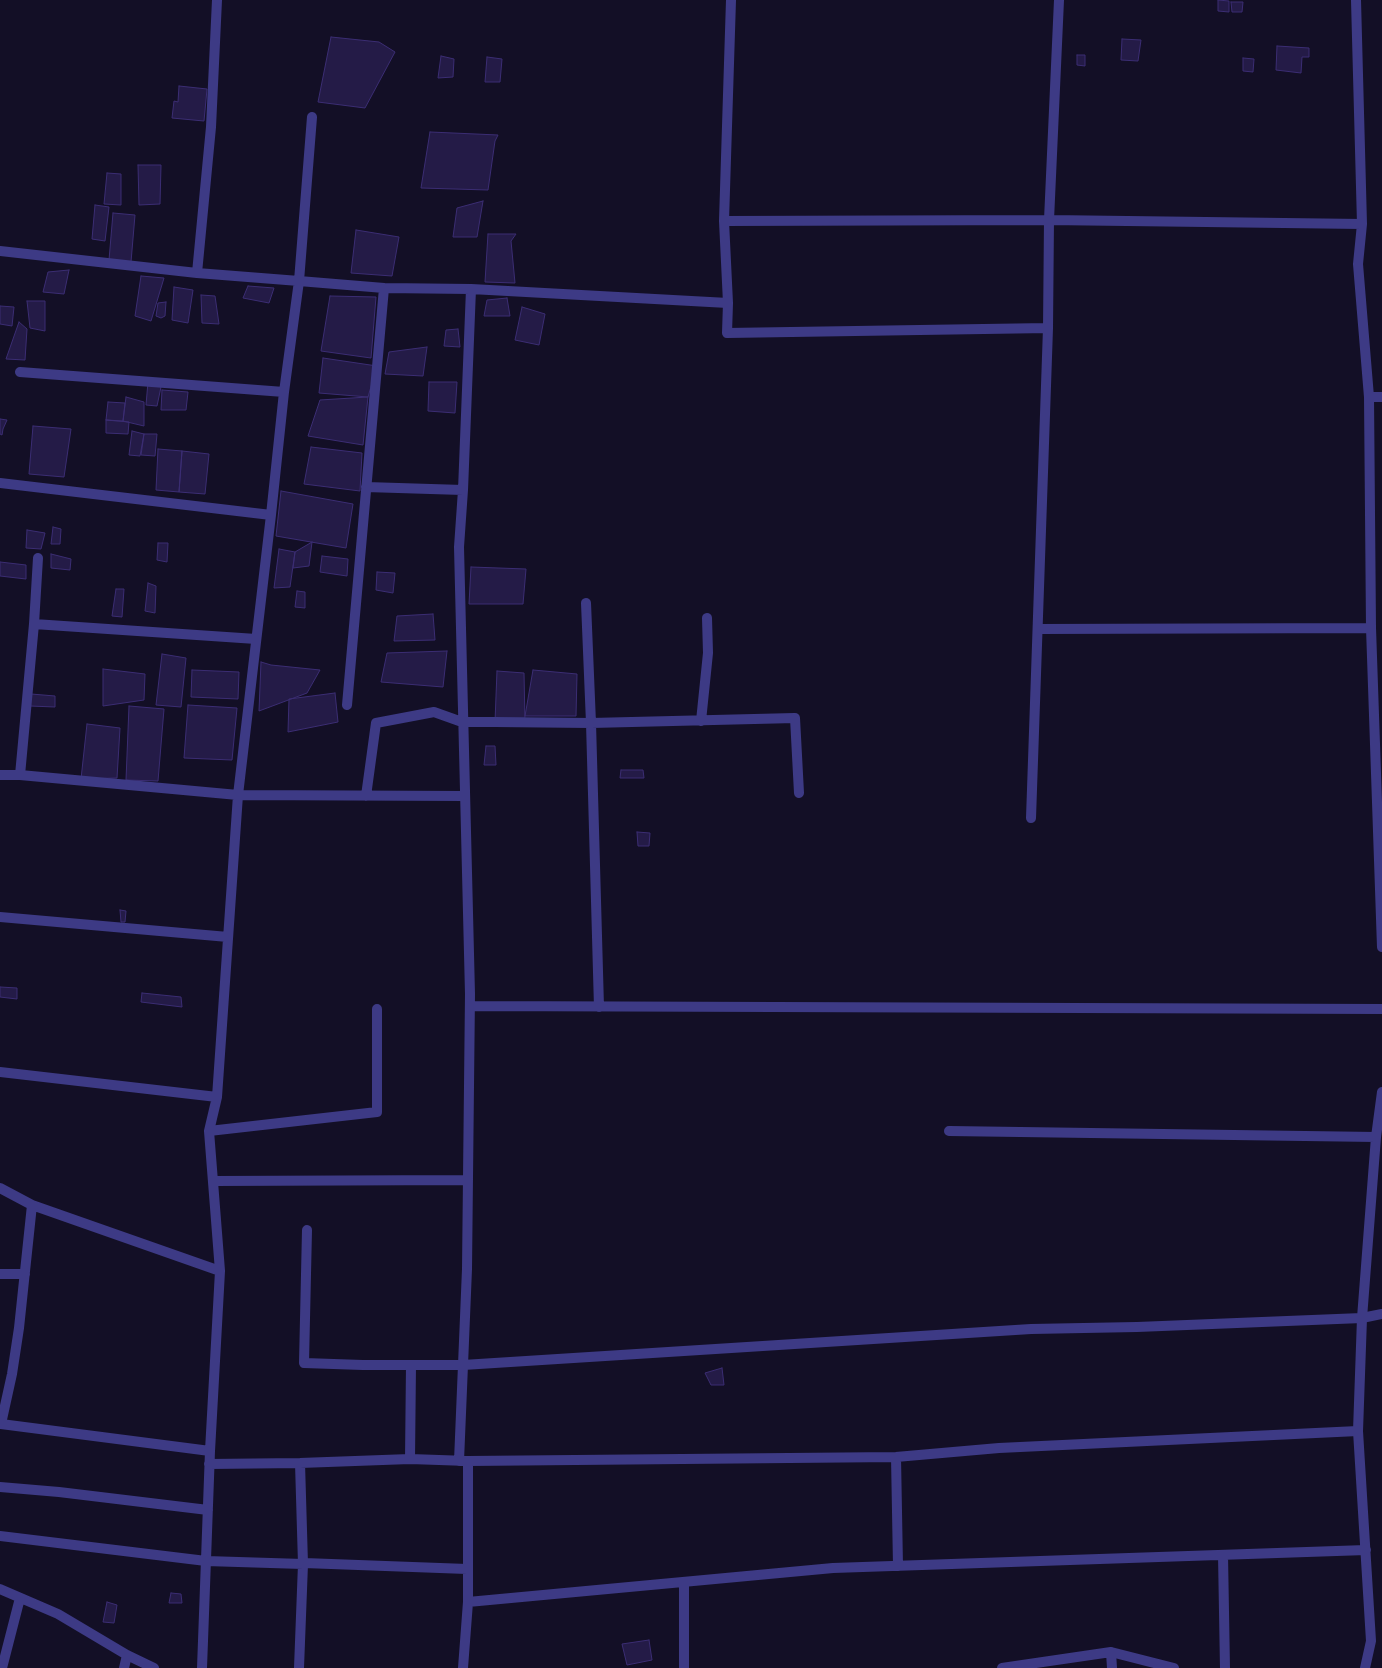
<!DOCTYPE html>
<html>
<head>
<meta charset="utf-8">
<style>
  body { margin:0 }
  canvas { display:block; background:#130f26 }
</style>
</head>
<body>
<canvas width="1382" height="1668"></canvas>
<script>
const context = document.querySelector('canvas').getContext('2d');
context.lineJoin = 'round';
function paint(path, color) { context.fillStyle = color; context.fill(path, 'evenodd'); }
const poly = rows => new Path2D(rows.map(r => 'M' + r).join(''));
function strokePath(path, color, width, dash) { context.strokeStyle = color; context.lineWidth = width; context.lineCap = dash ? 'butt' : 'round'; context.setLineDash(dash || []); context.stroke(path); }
const building = poly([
  [1218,0,1229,1,1229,12,1218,11,1218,0],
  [1231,2,1243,2,1242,12,1232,12,1231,2],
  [331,37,379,42,395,52,365,108,318,102,331,37],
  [1122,39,1141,40,1138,61,1121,60,1122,39],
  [1277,46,1309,48,1309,57,1302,57,1301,73,1276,70,1277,46],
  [1077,55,1085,55,1085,66,1077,65,1077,55],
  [441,56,454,59,453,77,438,78,441,56],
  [487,57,502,59,500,82,485,82,487,57],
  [1243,58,1254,59,1253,72,1243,71,1243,58],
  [179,86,207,89,204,121,172,118,174,101,178,102,179,86],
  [430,132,498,135,495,141,488,190,421,188,430,132],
  [138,165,161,165,160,204,139,205,138,165],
  [107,173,121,174,121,205,104,204,107,173],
  [483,201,477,237,453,237,457,208,483,201],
  [95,205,109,207,105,241,92,239,95,205],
  [113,213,135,215,131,262,109,260,113,213],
  [356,230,399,237,392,276,351,273,356,230],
  [488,234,516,234,511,241,515,283,485,282,488,234],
  [69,270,64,294,43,292,48,272,69,270],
  [141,276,164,278,151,321,135,316,141,276],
  [248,286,274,288,269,303,243,298,248,286],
  [174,287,193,290,188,323,172,320,174,287],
  [201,295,215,296,219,324,202,323,201,295],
  [330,296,376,297,371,358,321,351,330,296],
  [507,298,510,316,484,316,487,300,507,298],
  [27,301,45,301,45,331,30,328,27,301],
  [166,302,165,316,161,318,156,316,158,303,166,302],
  [0,306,14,307,12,326,0,324,0,306],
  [522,307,545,314,539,345,515,340,522,307],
  [19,322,27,329,25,360,6,359,19,322],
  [458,329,460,347,444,346,446,330,458,329],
  [427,347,423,376,385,374,389,352,427,347],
  [323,358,377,366,368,397,319,393,323,358],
  [148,382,161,387,157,406,146,405,148,382],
  [429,382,457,382,455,413,428,411,429,382],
  [162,390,188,392,186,410,161,410,162,390],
  [126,397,144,402,144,426,123,421,126,397],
  [368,397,363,445,308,436,320,400,368,397],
  [108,402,125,403,123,421,106,420,108,402],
  [0,419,7,420,3,429,2,435,0,434,0,419],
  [106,420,129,422,128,434,106,433,106,420],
  [33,426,71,429,64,477,29,474,33,426],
  [132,431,144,434,140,456,129,455,132,431],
  [144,434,157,434,155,456,141,455,144,434],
  [311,447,362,453,360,491,304,484,311,447],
  [158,449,182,451,179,492,156,490,158,449],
  [182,451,209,454,205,494,179,492,182,451],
  [281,491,353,504,346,548,276,536,281,491],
  [53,527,61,529,60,544,51,544,53,527],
  [27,530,45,533,41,549,26,548,27,530],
  [312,542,309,566,293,568,295,552,312,542],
  [158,543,168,543,167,562,157,560,158,543],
  [279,549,295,552,290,587,274,588,279,549],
  [51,554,71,559,70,570,51,568,51,554],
  [322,556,348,559,347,576,320,572,322,556],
  [0,562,26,565,26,579,0,576,0,562],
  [471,567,526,569,523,604,469,604,471,567],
  [377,572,395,573,393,593,376,590,377,572],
  [148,583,156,586,155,613,145,611,148,583],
  [116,589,124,589,122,617,112,616,116,589],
  [297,591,305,592,305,608,295,607,297,591],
  [433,614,435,640,394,641,397,616,433,614],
  [447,651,443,687,381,682,387,653,447,651],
  [162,654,186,658,181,707,156,705,162,654],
  [261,662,271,665,320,670,307,693,259,711,261,662],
  [103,669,145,674,144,700,103,706,103,669],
  [192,670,239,672,238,699,191,697,192,670],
  [533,670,577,674,576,716,525,716,533,670],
  [497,671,524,673,525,723,495,722,497,671],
  [335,693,338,722,288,732,289,699,335,693],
  [31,694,55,696,55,707,30,706,31,694],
  [188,705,237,708,232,760,184,758,188,705],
  [129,706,164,709,158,781,126,780,129,706],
  [87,724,120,728,117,778,81,779,87,724],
  [486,746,495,746,496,765,484,765,486,746],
  [621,770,643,770,644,778,620,778,621,770],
  [637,832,650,833,649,846,638,846,637,832],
  [120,910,126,911,125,922,121,922,120,910],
  [0,987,17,988,17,999,0,997,0,987],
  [142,993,181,997,182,1007,141,1002,142,993],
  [722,1368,724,1385,711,1385,705,1373,722,1368],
  [171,1593,181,1594,182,1603,169,1603,171,1593],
  [107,1602,117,1605,114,1623,103,1622,107,1602],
  [649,1640,652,1660,627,1665,622,1644,649,1640]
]);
paint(building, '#241b47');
strokePath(building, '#3b2d73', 1);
strokePath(poly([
  [731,0,724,221,728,303,727,333,1048,328],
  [1356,0,1362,224,1358,264,1369,397,1371,628,1382,947],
  [724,221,1049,220,1362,224],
  [0,251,197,273,299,281,312,117],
  [197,273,211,127,217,0],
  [471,289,728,303],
  [20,372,284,392],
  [1369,397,1382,397],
  [0,483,271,515],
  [366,487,463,490],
  [586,603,591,723,599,1007],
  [34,624,38,558],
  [1038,629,1371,628],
  [256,639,34,624,20,775,238,795,465,796],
  [347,705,384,288],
  [701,721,708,653,707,618],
  [0,775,20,775],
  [366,796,376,723,434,712,462,722,495,722,591,723,795,718,799,793],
  [1031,818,1048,328,1049,220,1059,0],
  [0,917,228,937],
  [470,1006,1382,1009],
  [0,1072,217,1097],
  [209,1131,377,1112,377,1009],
  [949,1131,1376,1137],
  [214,1181,468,1180],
  [0,1188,32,1205,19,1328,12,1374,1,1424,210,1451],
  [32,1205,220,1271],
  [307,1230,304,1363,363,1365,463,1365,1031,1329,1137,1327,1362,1318,1382,1314],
  [0,1274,25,1274],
  [896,1457,898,1566],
  [410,1459,411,1365],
  [209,1464,300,1463,410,1459,468,1461,896,1457,999,1448,1358,1431],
  [0,1487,59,1492,208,1510],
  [0,1536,206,1561,303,1564,304,1563,467,1569],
  [1223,1555,1225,1668],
  [0,1589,58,1614,127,1655,154,1668],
  [468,1602,833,1568,1366,1550],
  [1111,1652,1112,1668],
  [2,1668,20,1598],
  [124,1668,127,1655],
  [202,1668,210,1451,220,1271,209,1131,217,1097,238,795,271,515,284,392,299,281,384,288,471,289,463,490,459,547,470,994,467,1269,459,1461],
  [299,1668,303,1564,300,1463],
  [463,1668,468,1602,468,1461],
  [684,1668,684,1583],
  [1002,1668,1111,1652,1174,1668],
  [1365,1668,1371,1641,1358,1431,1362,1318,1376,1137,1382,1092]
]), '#3d3a85', 10);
</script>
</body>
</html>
